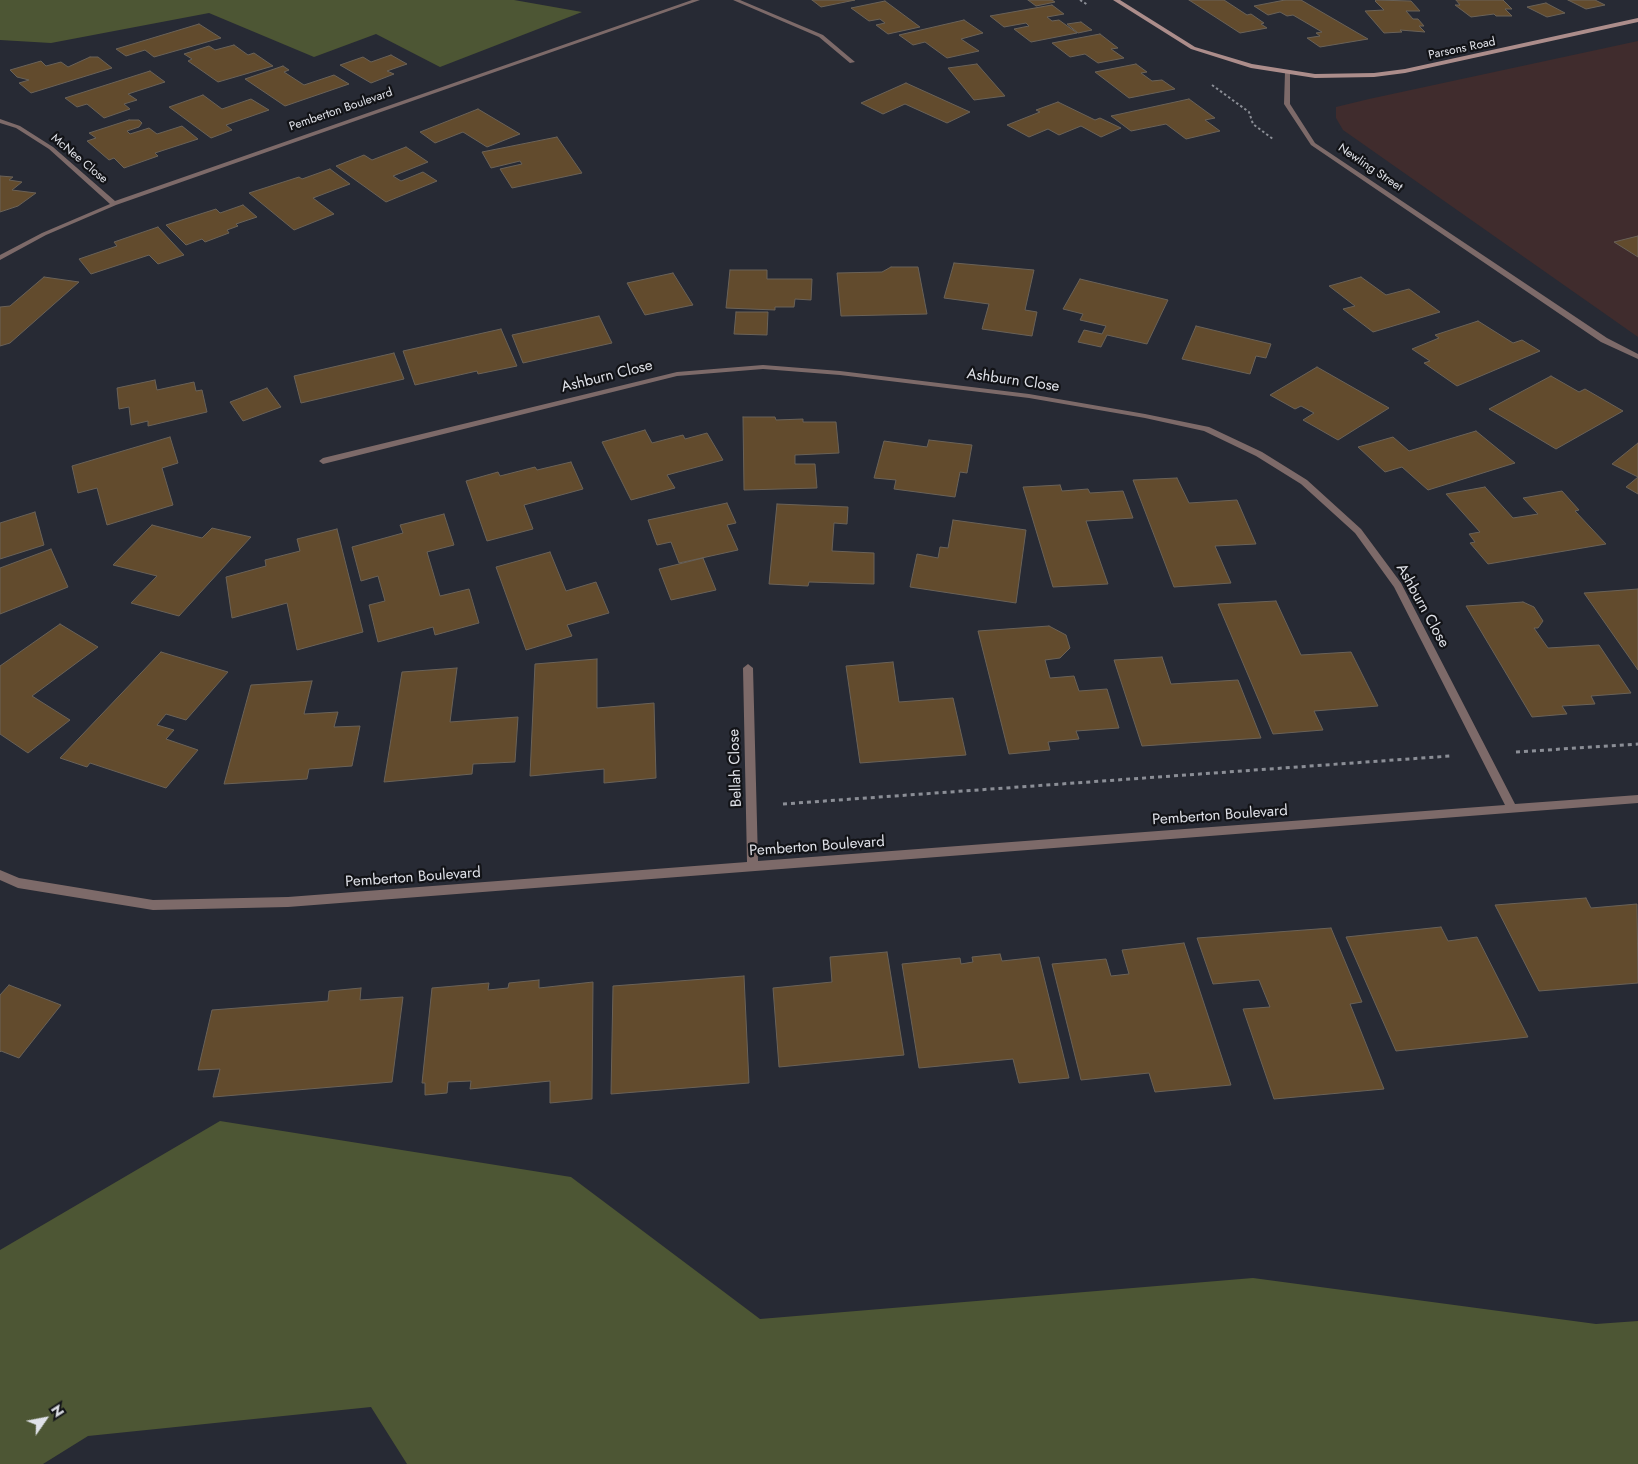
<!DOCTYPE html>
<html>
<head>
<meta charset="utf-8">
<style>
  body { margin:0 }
  #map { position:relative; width:1638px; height:1464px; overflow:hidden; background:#272a34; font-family:Jost,sans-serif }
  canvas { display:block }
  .north { position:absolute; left:20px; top:1394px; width:50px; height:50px; -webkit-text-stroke:4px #121317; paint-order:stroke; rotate:57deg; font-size:14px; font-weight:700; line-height:20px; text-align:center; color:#dfe1e8 }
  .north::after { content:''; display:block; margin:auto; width:18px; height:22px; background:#dfe1e8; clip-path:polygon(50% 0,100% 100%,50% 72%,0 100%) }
</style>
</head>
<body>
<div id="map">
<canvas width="1638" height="1464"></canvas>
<div class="north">N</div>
</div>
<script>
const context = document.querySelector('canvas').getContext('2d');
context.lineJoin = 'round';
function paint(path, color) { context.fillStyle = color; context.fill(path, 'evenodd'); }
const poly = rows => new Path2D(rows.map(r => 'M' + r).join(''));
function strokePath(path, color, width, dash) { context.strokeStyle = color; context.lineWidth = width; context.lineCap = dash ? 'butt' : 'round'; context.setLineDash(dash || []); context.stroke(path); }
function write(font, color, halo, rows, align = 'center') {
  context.font = font + ' Jost,sans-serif'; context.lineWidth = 4.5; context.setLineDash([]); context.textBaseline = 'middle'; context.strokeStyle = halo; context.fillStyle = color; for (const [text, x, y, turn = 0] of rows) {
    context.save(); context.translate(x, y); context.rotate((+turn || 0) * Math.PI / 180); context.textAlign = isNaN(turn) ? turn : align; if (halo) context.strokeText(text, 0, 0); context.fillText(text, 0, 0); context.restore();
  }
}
paint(poly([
  [1638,41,1638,337,1343,130,1336,118,1336,107,1369,99]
]), '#402c2d');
paint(poly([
  [0,0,514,0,582,12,440,67,376,34,314,57,209,13,51,43,0,40],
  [220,1121,571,1177,760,1319,1253,1278,1596,1324,1638,1321,1638,1464,407,1464,371,1407,88,1436,43,1464,0,1464,0,1250]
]), '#4d5634');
const building = poly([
  [812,0,855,0,821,7,812,0],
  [1028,0,1052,0,1055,2,1036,6,1028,0],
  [1189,0,1224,0,1247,15,1251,14,1264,23,1261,24,1267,28,1240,33,1189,0],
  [1285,0,1301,0,1368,39,1320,47,1307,38,1320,36,1316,33,1322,32,1293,15,1287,16,1280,12,1268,15,1254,6,1285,0],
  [1376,0,1411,1,1420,11,1406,11,1413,19,1418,19,1424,26,1419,26,1425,32,1400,30,1402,32,1384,33,1365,11,1384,10,1375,1,1376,0],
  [1456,0,1503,0,1512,9,1505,9,1512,16,1496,16,1494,14,1471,17,1455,5,1460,5,1456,0],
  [1568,0,1595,0,1605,5,1586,9,1568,0],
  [885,1,920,27,888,34,876,25,885,23,880,19,869,21,851,8,885,1],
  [1546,3,1565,13,1547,17,1527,7,1546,3],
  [1052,5,1064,14,1047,17,1052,21,1059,20,1077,33,1031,42,1014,29,1029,26,1026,23,1004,27,990,16,1052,5],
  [964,20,983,33,961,39,979,51,947,58,925,42,913,45,899,35,964,20],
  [1081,22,1092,30,1078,33,1067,24,1081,22],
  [199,24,221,38,154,57,145,50,126,56,116,49,199,24],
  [1100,34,1118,48,1111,49,1124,58,1098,63,1085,54,1070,57,1052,43,1100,34],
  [234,45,248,55,254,53,273,66,218,82,188,61,192,59,184,54,209,46,215,50,234,45],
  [391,55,407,64,387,71,394,74,371,83,340,65,363,57,371,62,391,55],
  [90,57,98,57,112,68,31,93,19,83,29,80,17,77,10,70,41,61,46,66,61,62,68,67,90,57],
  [977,64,1005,96,974,100,948,68,977,64],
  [1136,64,1147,72,1141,73,1152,81,1162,80,1175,89,1129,98,1095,72,1136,64],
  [283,66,289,70,284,72,304,85,334,75,349,84,285,106,245,79,283,66],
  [150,71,165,82,128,94,137,100,124,104,130,109,104,118,87,104,77,107,65,98,150,71],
  [906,83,970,112,947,123,905,104,883,114,861,103,906,83],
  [203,95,222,109,251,99,269,110,226,125,232,130,211,138,169,107,203,95],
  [1189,99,1215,118,1205,120,1220,131,1186,139,1166,124,1131,131,1111,116,1189,99],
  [1058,102,1095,120,1100,118,1121,128,1101,137,1081,126,1059,135,1048,129,1029,137,1007,125,1040,112,1036,110,1058,102],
  [478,109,520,134,487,147,463,132,435,143,420,132,478,109],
  [129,120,139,120,142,123,139,127,127,131,130,134,149,128,157,134,182,126,198,139,155,153,158,156,124,168,114,158,109,160,87,141,96,138,89,133,129,120],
  [557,137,582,173,512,188,500,169,522,164,520,161,491,168,482,152,557,137],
  [406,147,428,162,393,176,401,181,423,172,437,181,386,202,336,166,364,155,372,160,406,147],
  [330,169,350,184,313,198,334,214,294,230,249,193,299,177,302,179,330,169],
  [0,176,13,177,9,180,22,182,12,190,36,193,18,206,0,212,0,176],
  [243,205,257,217,236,224,238,226,227,230,229,233,205,242,202,239,186,245,166,225,216,209,220,213,243,205],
  [158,227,184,255,158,264,149,255,91,274,79,259,117,246,114,242,158,227],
  [1638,236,1638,257,1614,242,1638,236],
  [954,263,1034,270,1025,310,1037,312,1032,336,982,329,989,304,944,298,954,263],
  [891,267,918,267,927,314,841,316,837,273,882,272,891,267],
  [730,270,767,270,767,279,812,279,811,300,795,299,794,307,775,307,775,310,726,308,730,270],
  [673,273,693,305,645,315,627,283,673,273],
  [44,277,79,282,10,343,0,346,0,307,10,306,44,277],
  [1361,277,1386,295,1409,289,1440,312,1373,332,1343,309,1355,306,1329,286,1361,277],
  [1080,279,1168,300,1147,344,1107,335,1101,347,1078,342,1084,330,1102,334,1106,326,1080,320,1083,314,1063,309,1080,279],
  [736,312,768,312,767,335,734,334,736,312],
  [599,316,612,343,523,363,512,335,599,316],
  [1478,321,1513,343,1522,340,1540,351,1457,386,1424,363,1430,361,1412,349,1439,338,1435,335,1478,321],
  [1196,326,1271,344,1266,358,1256,356,1250,374,1182,359,1196,326],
  [501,329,517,366,478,374,477,371,415,385,403,351,501,329],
  [394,353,404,379,301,403,294,376,394,353],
  [1317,367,1389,408,1338,440,1303,420,1314,413,1301,406,1295,409,1270,395,1317,367],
  [1551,376,1579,392,1585,389,1623,411,1556,449,1489,409,1551,376],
  [155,380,157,390,194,382,196,391,202,390,207,412,148,426,148,421,131,425,129,407,119,409,117,388,155,380],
  [267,388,281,407,243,421,230,402,267,388],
  [743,417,775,417,776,420,803,419,803,422,836,422,839,453,795,455,795,464,815,464,817,488,744,490,743,417],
  [645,430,652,443,683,435,685,439,707,433,723,460,667,475,675,488,631,500,602,442,645,430],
  [1476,431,1515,463,1428,490,1402,467,1385,472,1358,447,1393,437,1409,451,1476,431],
  [170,437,178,463,162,468,173,505,107,525,97,488,78,493,72,466,170,437],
  [929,440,972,445,967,473,960,472,955,497,894,489,896,480,874,478,884,441,927,447,929,440],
  [1638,443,1638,494,1626,487,1638,477,1612,464,1638,443],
  [571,462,583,489,524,505,533,529,487,541,466,481,498,472,500,476,535,467,537,470,571,462],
  [1177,478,1189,503,1237,500,1256,544,1215,546,1231,583,1174,587,1133,480,1177,478],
  [1060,485,1062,491,1088,489,1090,493,1123,491,1133,518,1086,521,1108,584,1053,587,1023,487,1060,485],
  [1485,487,1513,518,1538,514,1523,498,1562,491,1579,510,1575,511,1606,544,1488,564,1470,543,1475,542,1469,534,1480,532,1446,494,1485,487],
  [727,503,736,523,727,525,738,550,679,563,671,542,657,545,648,520,727,503],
  [777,504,848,507,847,524,834,523,832,551,874,553,874,584,809,582,808,586,769,584,777,504],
  [35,512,44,545,0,559,0,523,35,512],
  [444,514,454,545,427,552,440,596,469,589,479,623,435,635,433,627,378,642,369,605,385,601,378,576,361,581,352,547,403,533,400,525,444,514],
  [953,520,1026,530,1016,603,910,587,917,554,938,558,940,547,948,548,953,520],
  [152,525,202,538,212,528,251,537,179,616,131,603,157,576,113,565,152,525],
  [337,529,363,632,297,650,287,603,232,618,226,577,266,566,265,560,300,551,297,539,337,529],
  [51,549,68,587,0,614,0,568,51,549],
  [550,552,566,591,596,582,609,613,567,625,572,636,526,650,496,567,550,552],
  [703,558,716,590,671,600,659,569,703,558],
  [1638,589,1638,670,1584,593,1638,589],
  [1276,601,1301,655,1351,652,1378,706,1314,711,1323,730,1273,734,1218,604,1276,601],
  [1523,602,1534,607,1543,621,1538,628,1534,628,1548,648,1599,645,1631,693,1591,696,1595,704,1562,706,1567,714,1532,717,1466,606,1523,602],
  [60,624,98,647,32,696,70,720,28,753,0,734,0,666,60,624],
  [1049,626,1066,635,1070,648,1060,658,1045,660,1050,678,1074,676,1079,691,1107,689,1119,728,1076,731,1079,739,1048,742,1050,750,1009,754,978,631,1049,626],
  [161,652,228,672,186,720,166,714,157,725,174,730,166,739,198,750,166,788,90,763,87,767,60,758,161,652],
  [1162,657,1171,684,1238,680,1261,738,1142,746,1114,660,1162,657],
  [597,659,597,708,654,703,656,778,604,783,604,769,530,776,535,664,597,659],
  [893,662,899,702,953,698,966,755,860,763,846,666,893,662],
  [457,668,450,722,518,717,515,762,473,764,472,774,384,782,402,672,457,668],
  [312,681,304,714,338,712,334,727,360,726,352,766,309,769,307,779,224,784,251,685,312,681],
  [1586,898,1591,908,1637,904,1638,983,1539,991,1495,905,1586,898],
  [1441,927,1448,941,1477,937,1528,1037,1396,1051,1346,937,1441,927],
  [1331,928,1362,1002,1350,1004,1384,1089,1274,1099,1243,1009,1270,1007,1259,980,1213,984,1197,938,1331,928],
  [1184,943,1231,1085,1155,1092,1149,1073,1081,1080,1052,964,1106,959,1111,976,1129,974,1122,950,1184,943],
  [887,952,904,1055,779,1067,773,988,832,982,830,957,887,952],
  [1000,954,1002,961,1039,957,1069,1078,1019,1083,1013,1059,919,1068,902,964,960,958,961,964,973,962,972,957,1000,954],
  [744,976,749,1083,611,1094,613,986,744,976],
  [539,980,539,988,593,982,592,1099,550,1103,550,1081,470,1089,471,1081,448,1082,447,1093,425,1095,425,1083,422,1083,432,988,489,983,488,990,508,988,509,983,539,980],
  [9,985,61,1005,19,1058,1,1051,0,1052,0,995,9,985],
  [361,988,360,1000,403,997,392,1082,213,1097,220,1069,198,1070,212,1010,328,1001,329,991,361,988]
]);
paint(building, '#624b2d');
strokePath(building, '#6a6258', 1);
strokePath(poly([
  [1080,0,1088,5],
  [1212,85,1249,112,1253,124,1273,139]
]), '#8b8e96', 2, [2.5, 2.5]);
strokePath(poly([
  [1516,752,1638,744],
  [783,804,1450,756]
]), '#8b8e96', 3, [4, 4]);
paint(poly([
  [692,0,700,0,116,205,46,235,0,260,0,255,42,233,110,204,49,149,16,128,0,123,0,119,20,126,53,147,115,201,692,0],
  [733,0,740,0,823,35,855,62,850,63,819,37,733,0],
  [1285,72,1290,73,1290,104,1315,143,1607,338,1638,354,1638,359,1601,342,1311,145,1284,104,1285,72],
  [763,365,840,371,1029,394,1145,414,1209,427,1262,452,1307,480,1361,529,1401,583,1515,804,1638,795,1638,803,288,907,153,910,18,888,0,880,0,870,19,878,153,900,288,897,747,862,743,668,748,664,753,668,758,861,1505,805,1394,587,1355,533,1301,484,1256,456,1204,431,1145,418,1029,398,840,375,763,369,677,376,323,464,319,461,323,458,677,372,763,365]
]), '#7d6a69');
paint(poly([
  [1113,0,1120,0,1195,47,1252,64,1315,74,1374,73,1405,69,1638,18,1638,22,1405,73,1374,77,1315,78,1251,68,1191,49,1113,0]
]), '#ac8d8b');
write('12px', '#dfe1e8', '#121317', [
  ["Parsons Road",1462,49,-12],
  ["Pemberton Boulevard",341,110,-19],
  ["McNee Close",79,159,40],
  ["Newling Street",1370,168,34]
]);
write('15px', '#dfe1e8', '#121317', [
  ["Ashburn Close",607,377,-14],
  ["Ashburn Close",1013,381,8],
  ["Ashburn Close",1422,606,61],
  ["Bellah Close",736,768,-92],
  ["Pemberton Boulevard",1220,816,-4],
  ["Pemberton Boulevard",817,847,-4],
  ["Pemberton Boulevard",413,878,-4]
]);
</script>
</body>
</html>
